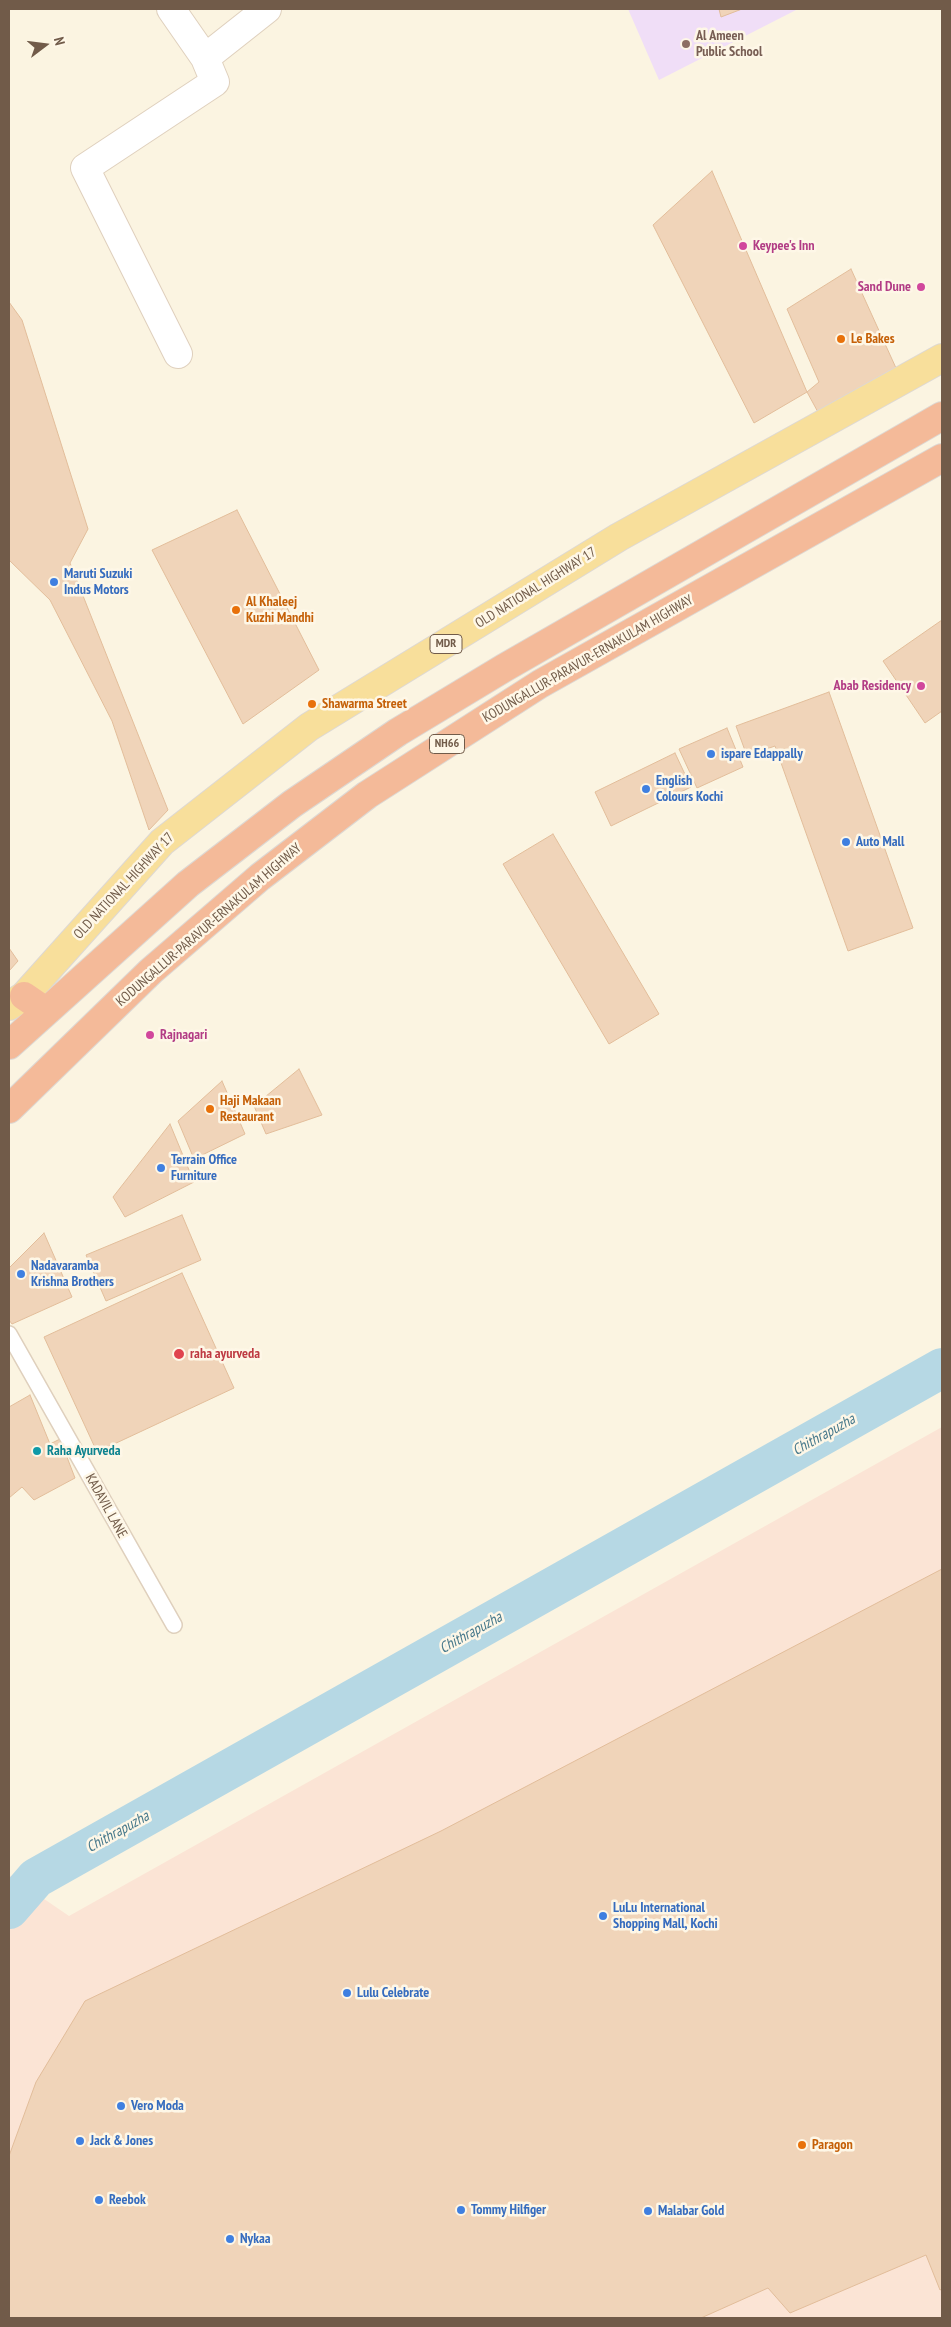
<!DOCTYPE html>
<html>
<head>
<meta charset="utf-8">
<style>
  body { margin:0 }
  #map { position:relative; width:951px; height:2327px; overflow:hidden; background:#fbf4e1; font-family:"PT Sans Narrow",sans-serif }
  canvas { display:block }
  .frame { position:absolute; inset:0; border:10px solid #715b49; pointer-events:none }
  .north { position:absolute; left:20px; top:20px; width:50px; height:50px; -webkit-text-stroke:4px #fef7e7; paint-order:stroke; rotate:75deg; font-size:14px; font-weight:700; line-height:20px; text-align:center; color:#715b49 }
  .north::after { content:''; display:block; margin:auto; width:18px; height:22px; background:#715b49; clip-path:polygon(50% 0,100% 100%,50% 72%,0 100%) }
</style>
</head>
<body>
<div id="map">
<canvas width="951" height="2327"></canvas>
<div class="frame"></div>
<div class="north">N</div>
</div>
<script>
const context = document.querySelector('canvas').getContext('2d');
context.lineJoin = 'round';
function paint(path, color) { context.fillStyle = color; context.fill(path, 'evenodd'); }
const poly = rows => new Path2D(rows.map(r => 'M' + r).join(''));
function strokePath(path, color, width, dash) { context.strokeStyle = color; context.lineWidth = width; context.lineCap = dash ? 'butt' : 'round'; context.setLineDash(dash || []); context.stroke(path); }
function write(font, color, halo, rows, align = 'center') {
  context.font = font + ' "PT Sans Narrow",sans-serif'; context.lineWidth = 5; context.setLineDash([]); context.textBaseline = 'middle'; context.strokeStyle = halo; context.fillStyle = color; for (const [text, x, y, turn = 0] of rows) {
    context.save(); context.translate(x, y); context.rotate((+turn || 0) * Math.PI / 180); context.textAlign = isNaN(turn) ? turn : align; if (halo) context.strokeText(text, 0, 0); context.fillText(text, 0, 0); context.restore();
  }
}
paint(poly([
  [942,1427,942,2318,9,2318,9,1875,69,1916]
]), '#fbe4d5');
paint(poly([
  [628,9,798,9,659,80]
]), '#f0def7');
strokePath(poly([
  [9,1909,36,1878,942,1368]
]), '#b6d8e4', 40);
const building = poly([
  [719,9,742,9,721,17,719,9],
  [712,171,807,392,754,423,653,225,712,171],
  [851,269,896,368,819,414,807,392,819,382,787,309,851,269],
  [9,302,22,320,88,529,70,563,168,810,149,830,112,721,50,600,9,560,9,302],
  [237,510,319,670,243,724,152,550,237,510],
  [942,620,942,711,925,723,883,661,942,620],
  [829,692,913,928,848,951,775,746,747,756,736,726,829,692],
  [727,728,743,767,697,788,679,749,727,728],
  [675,753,691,787,611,826,595,792,675,753],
  [553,834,659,1014,609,1044,503,864,553,834],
  [9,948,18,961,9,971,9,948],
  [299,1069,322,1115,266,1134,254,1106,299,1069],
  [222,1081,245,1134,194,1159,178,1121,222,1081],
  [170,1124,194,1182,125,1217,113,1197,170,1124],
  [182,1215,201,1260,106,1301,86,1255,182,1215],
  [44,1233,72,1297,12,1324,9,1320,9,1268,44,1233],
  [182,1273,234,1388,97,1452,44,1337,182,1273],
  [30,1395,50,1444,60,1439,75,1478,34,1500,22,1487,9,1498,9,1407,30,1395],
  [942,1569,942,2289,940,2290,926,2255,790,2313,768,2288,701,2318,9,2318,9,2156,36,2082,85,2001,441,1831,942,1569]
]);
paint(building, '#f0d4b9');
strokePath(building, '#e2bd9a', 1);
const lane = poly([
  [9,1334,174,1625]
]);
const street = poly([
  [171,9,205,58,267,9],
  [178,354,85,168,215,82,205,58]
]);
const primary = poly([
  [9,1006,24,996,162,842,309,727,619,537,942,358]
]);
const highway = poly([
  [24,996,46,1011],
  [9,1045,188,884,292,804,398,732,504,668,942,416],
  [9,1109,151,971,260,877,367,795,540,684,942,458]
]);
strokePath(lane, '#dfd0bd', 18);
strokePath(street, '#dfd0bd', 30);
strokePath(primary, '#ddd8d3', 30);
strokePath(highway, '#ddd8d3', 30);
strokePath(lane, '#fff', 15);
strokePath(street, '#fff', 28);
strokePath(primary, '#f8df9b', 28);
strokePath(highway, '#f4ba99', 28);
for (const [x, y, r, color] of [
  [686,44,5,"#8d6e63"],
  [743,246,5,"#d1479c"],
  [921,287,5,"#d1479c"],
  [841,339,5,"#e8710a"],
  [54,582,5,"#3f7fe0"],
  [236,610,5,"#e8710a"],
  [921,686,5,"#d1479c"],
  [312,704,5,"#e8710a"],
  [711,754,5,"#3f7fe0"],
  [646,789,5,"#3f7fe0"],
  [846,842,5,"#3f7fe0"],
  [150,1035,5,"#d1479c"],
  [210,1109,5,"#e8710a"],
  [161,1168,5,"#3f7fe0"],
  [21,1274,5,"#3f7fe0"],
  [179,1354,6,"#e0444e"],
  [37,1451,5,"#0f9aa8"],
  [603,1916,5,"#3f7fe0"],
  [347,1993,5,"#3f7fe0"],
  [121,2106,5,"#3f7fe0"],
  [80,2141,5,"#3f7fe0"],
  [802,2145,5,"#e8710a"],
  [99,2200,5,"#3f7fe0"],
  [461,2210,5,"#3f7fe0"],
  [648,2211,5,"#3f7fe0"],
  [230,2239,5,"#3f7fe0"]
]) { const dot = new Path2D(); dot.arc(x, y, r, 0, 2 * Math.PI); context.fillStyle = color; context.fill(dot); strokePath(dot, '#fef7e7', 2); }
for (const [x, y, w] of [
  [446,644,32],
  [447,744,35]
]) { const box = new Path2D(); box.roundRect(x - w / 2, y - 9.5, w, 19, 4); context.fillStyle = '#fef7e7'; context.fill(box); strokePath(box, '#715b49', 1); }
write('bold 12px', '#715b49', null, [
  ["MDR",446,644],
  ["NH66",447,744]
]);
write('bold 14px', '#785e54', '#fef7e7', [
  ["Al Ameen",696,36],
  ["Public School",696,52]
], 'left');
write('bold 14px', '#b23c85', '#fef7e7', [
  ["Keypee's Inn",753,246],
  ["Sand Dune",911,287,"right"],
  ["Abab Residency",911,686,"right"],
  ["Rajnagari",160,1035]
], 'left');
write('bold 14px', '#c56008', '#fef7e7', [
  ["Le Bakes",851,339],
  ["Al Khaleej",246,602],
  ["Kuzhi Mandhi",246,618],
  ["Shawarma Street",322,704],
  ["Haji Makaan",220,1101],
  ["Restaurant",220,1117],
  ["Paragon",812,2145]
], 'left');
write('bold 14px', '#366cbe', '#fef7e7', [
  ["Maruti Suzuki",64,574],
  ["Indus Motors",64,590],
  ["ispare Edappally",721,754],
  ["English",656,781],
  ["Colours Kochi",656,797],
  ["Auto Mall",856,842],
  ["Terrain Office",171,1160],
  ["Furniture",171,1176],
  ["Nadavaramba",31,1266],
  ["Krishna Brothers",31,1282],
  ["LuLu International",613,1908],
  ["Shopping Mall, Kochi",613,1924],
  ["Lulu Celebrate",357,1993],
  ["Vero Moda",131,2106],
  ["Jack & Jones",90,2141],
  ["Reebok",109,2200],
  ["Tommy Hilfiger",471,2210],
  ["Malabar Gold",658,2211],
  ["Nykaa",240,2239]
], 'left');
write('14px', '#715b49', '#fef7e7', [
  ["OLD NATIONAL HIGHWAY 17",536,588,-32],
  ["KODUNGALLUR-PARAVUR-ERNAKULAM HIGHWAY",588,659,-30],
  ["OLD NATIONAL HIGHWAY 17",124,886,-47],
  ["KODUNGALLUR-PARAVUR-ERNAKULAM HIGHWAY",209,925,-41],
  ["KADAVIL LANE",106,1506,61]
]);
write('bold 14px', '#be3a42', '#fef7e7', [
  ["raha ayurveda",190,1354]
], 'left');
write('bold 14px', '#0d838f', '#fef7e7', [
  ["Raha Ayurveda",47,1451]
], 'left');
write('italic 15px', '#46788b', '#fef7e7', [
  ["Chithrapuzha",824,1435,-29],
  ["Chithrapuzha",471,1633,-29],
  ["Chithrapuzha",118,1832,-29]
]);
</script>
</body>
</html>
